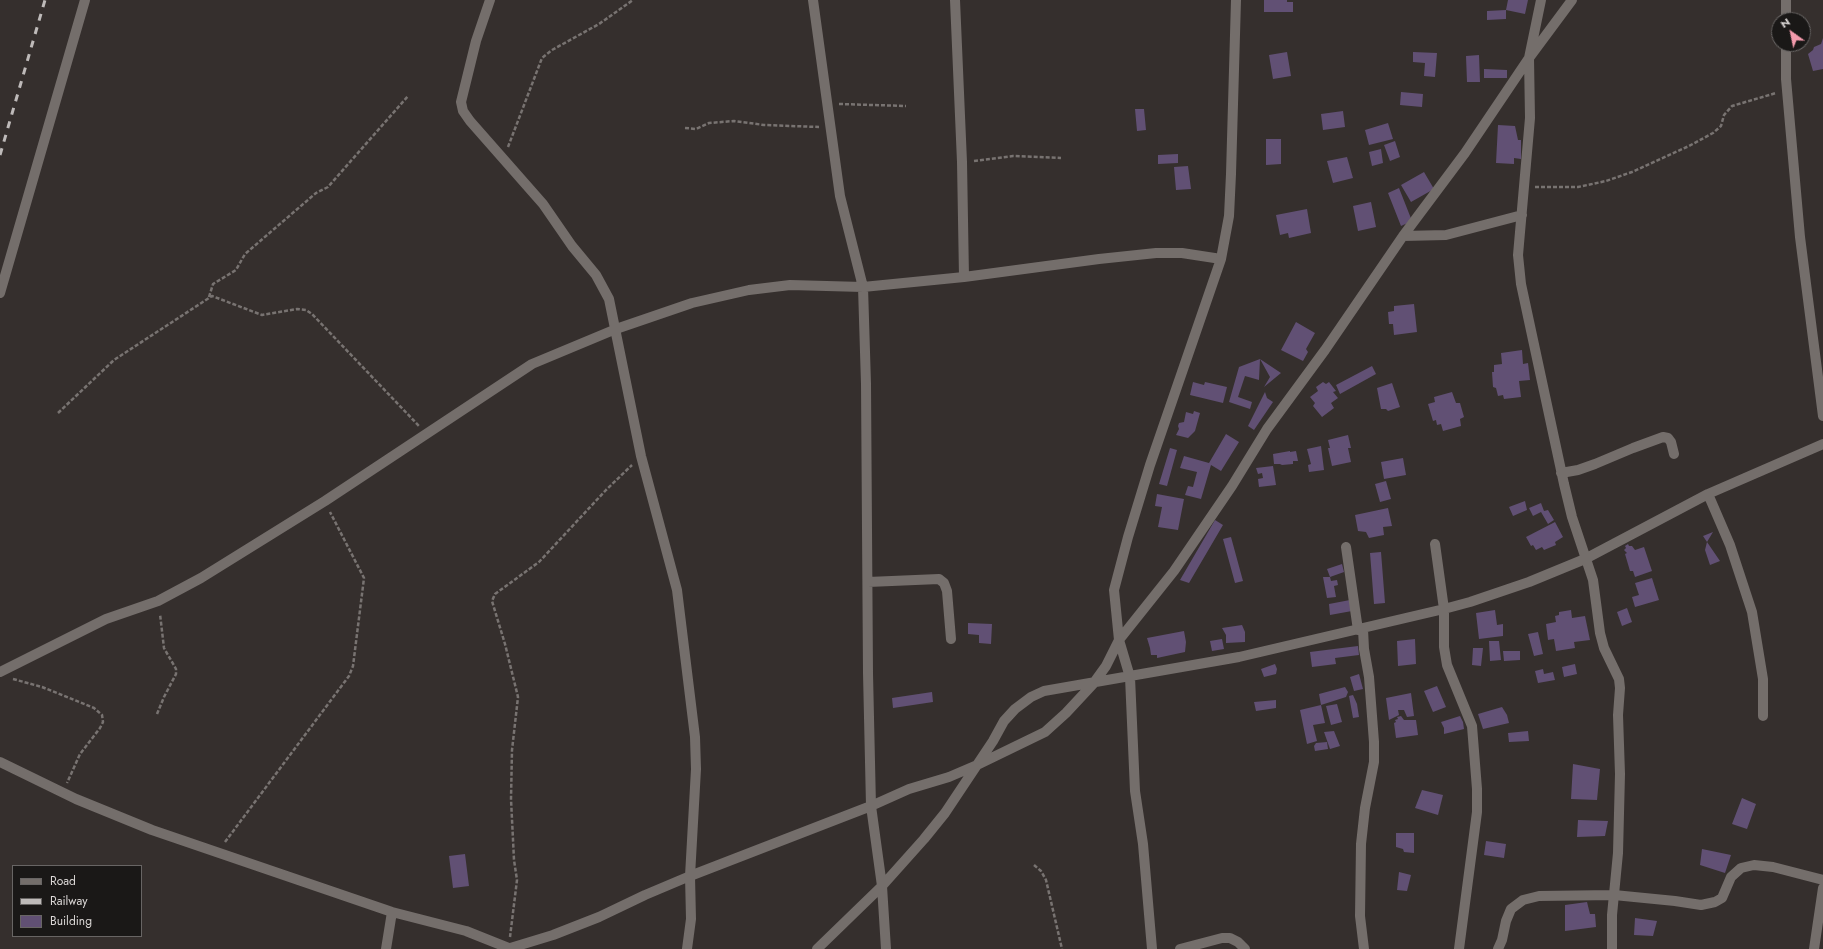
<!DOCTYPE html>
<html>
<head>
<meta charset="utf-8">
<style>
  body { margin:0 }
  #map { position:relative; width:1823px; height:949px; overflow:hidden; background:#352f2d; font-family:Jost,sans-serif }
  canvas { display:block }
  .legend { position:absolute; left:12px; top:865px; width:130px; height:72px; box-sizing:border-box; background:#1a1817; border:1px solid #686564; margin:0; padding:5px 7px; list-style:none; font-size:12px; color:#dcd8d7 }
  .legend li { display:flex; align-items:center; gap:8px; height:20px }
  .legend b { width:20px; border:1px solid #686564 }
  .north { position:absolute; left:1771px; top:12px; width:40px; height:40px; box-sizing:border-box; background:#1a1817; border:1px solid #686564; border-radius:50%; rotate:327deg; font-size:11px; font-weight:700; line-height:16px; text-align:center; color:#dcd8d7 }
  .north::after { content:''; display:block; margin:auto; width:14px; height:18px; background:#f39aac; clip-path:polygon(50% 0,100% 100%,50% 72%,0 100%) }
</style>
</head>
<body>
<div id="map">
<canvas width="1823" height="949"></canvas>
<ul class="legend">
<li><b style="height:5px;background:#746e6b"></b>Road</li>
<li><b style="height:5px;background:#bebab9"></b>Railway</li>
<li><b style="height:11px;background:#615074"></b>Building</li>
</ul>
<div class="north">N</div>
</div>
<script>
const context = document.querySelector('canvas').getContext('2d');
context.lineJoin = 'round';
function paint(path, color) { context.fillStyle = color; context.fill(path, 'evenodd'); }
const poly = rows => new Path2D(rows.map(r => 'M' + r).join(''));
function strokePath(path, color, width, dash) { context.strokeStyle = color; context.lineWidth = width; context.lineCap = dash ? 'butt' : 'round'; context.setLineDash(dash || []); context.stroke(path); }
paint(poly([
  [1264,0,1287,0,1287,2,1293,2,1293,12,1264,12],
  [1508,0,1528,0,1525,14,1506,10],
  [1506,10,1506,19,1487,20,1487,11],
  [1823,38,1823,69,1813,71,1808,54,1813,50,1814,47,1821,44],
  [1287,52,1291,76,1273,79,1269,55],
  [1413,52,1437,53,1435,77,1424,76,1425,63,1413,62],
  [1479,55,1480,82,1467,82,1466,56],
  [1484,69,1507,70,1507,78,1484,78],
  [1401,92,1423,94,1422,107,1400,105],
  [1135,109,1144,109,1146,130,1137,131],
  [1343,111,1345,127,1323,130,1321,114],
  [1388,123,1393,139,1369,145,1365,130],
  [1498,125,1515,126,1518,140,1521,140,1521,159,1514,158,1514,164,1496,163],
  [1266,139,1281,139,1281,164,1266,165],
  [1395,141,1400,157,1390,161,1384,145],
  [1381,149,1383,163,1372,166,1369,152],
  [1178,154,1178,163,1158,164,1158,155],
  [1347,157,1353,178,1333,183,1327,161],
  [1188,166,1191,189,1176,190,1174,167],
  [1424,172,1434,189,1411,202,1401,185],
  [1399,188,1412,221,1401,226,1388,193],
  [1371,202,1376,227,1358,231,1353,206],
  [1307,209,1311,233,1289,238,1288,233,1280,235,1276,215],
  [1414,304,1417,332,1394,335,1393,324,1389,324,1388,312,1394,311,1394,306],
  [1296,322,1315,333,1306,349,1308,352,1303,361,1281,350],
  [1522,350,1523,364,1528,363,1530,380,1519,381,1521,397,1504,399,1503,395,1498,396,1496,388,1493,387,1492,372,1494,372,1494,365,1502,364,1501,353],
  [1260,359,1281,373,1264,387,1270,377,1260,359,1259,380,1245,376,1238,397,1252,402,1250,409,1229,402,1239,367],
  [1372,366,1376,374,1340,394,1336,385],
  [1193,382,1204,385,1205,382,1227,387,1223,403,1190,395],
  [1323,382,1326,384,1329,382,1336,391,1333,392,1338,398,1331,403,1334,408,1322,417,1313,406,1315,403,1310,397,1318,391,1316,387],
  [1392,383,1400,407,1388,411,1386,409,1381,409,1377,388],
  [1265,392,1267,398,1273,402,1254,430,1248,426],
  [1452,392,1456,403,1460,403,1464,417,1460,419,1461,426,1443,431,1441,424,1437,425,1436,420,1433,421,1428,404,1435,402,1434,397],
  [1194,411,1200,413,1195,431,1188,438,1176,435,1179,429,1178,426,1179,423,1184,422,1186,412,1193,414],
  [1226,434,1239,442,1221,471,1211,465,1201,499,1185,495,1188,486,1193,487,1197,472,1180,468,1184,456,1209,463],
  [1348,435,1351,448,1348,448,1351,462,1332,466,1328,448,1330,448,1328,440],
  [1321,446,1324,470,1309,472,1308,465,1311,464,1307,449],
  [1170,448,1177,450,1167,486,1159,484],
  [1290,451,1290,452,1296,451,1298,461,1293,461,1293,464,1282,465,1280,464,1274,464,1273,454],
  [1403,458,1406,475,1384,479,1381,462],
  [1273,466,1276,485,1259,487,1258,479,1263,478,1262,473,1258,474,1256,468],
  [1386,481,1391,499,1380,502,1375,484],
  [1157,494,1184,499,1178,530,1158,527,1162,507,1155,506],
  [1525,501,1527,510,1513,516,1509,507],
  [1541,503,1544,511,1548,510,1554,520,1548,524,1541,512,1533,516,1529,508],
  [1388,508,1392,526,1383,527,1384,535,1369,538,1366,532,1358,531,1355,515],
  [1215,520,1223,525,1189,583,1180,580],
  [1555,522,1563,537,1555,542,1556,545,1544,550,1542,547,1536,550,1533,545,1531,546,1526,537],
  [1713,532,1707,542,1720,561,1710,565,1705,550,1707,542,1703,536],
  [1231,537,1243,581,1235,583,1223,539],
  [1628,544,1629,546,1632,546,1635,550,1644,547,1652,571,1635,577,1633,571,1630,571,1625,554,1627,553,1624,550,1626,548,1625,546],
  [1381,552,1385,603,1374,604,1370,553],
  [1342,564,1344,572,1330,577,1331,581,1337,580,1338,585,1334,586,1336,597,1327,598,1323,577,1330,577,1327,569],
  [1652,578,1659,600,1635,607,1632,597,1639,595,1635,583],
  [1350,600,1352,611,1330,615,1329,604],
  [1627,608,1632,622,1622,626,1617,612],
  [1495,610,1497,625,1503,624,1503,636,1479,639,1476,613],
  [1571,610,1572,618,1585,616,1590,640,1574,642,1575,648,1556,651,1554,639,1548,640,1546,624,1556,622,1555,616,1559,615,1559,612],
  [968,623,992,624,991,644,979,643,979,635,968,634],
  [1242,625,1245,632,1245,642,1226,643,1226,635,1222,628],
  [1184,631,1186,642,1185,652,1157,658,1157,655,1151,655,1150,648,1147,638],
  [1538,632,1543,654,1534,656,1528,634],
  [1222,639,1224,649,1212,651,1210,641],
  [1415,639,1416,664,1398,666,1397,641],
  [1489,641,1499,641,1501,660,1490,661],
  [1358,646,1359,655,1335,658,1336,664,1312,667,1310,652],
  [1473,648,1483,648,1481,666,1472,665],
  [1503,651,1520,651,1520,660,1504,661],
  [1275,664,1277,669,1276,674,1264,677,1261,669],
  [1575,664,1577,674,1564,677,1562,667],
  [1543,669,1544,674,1553,672,1555,680,1538,683,1535,671],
  [1359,674,1363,689,1354,691,1350,677],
  [1437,686,1446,707,1433,712,1424,691],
  [1345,687,1348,692,1346,697,1321,705,1319,694],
  [932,692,933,702,893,708,892,698],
  [1411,693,1414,716,1407,717,1404,710,1398,710,1399,715,1389,720,1386,698],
  [1353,695,1357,704,1359,717,1353,718,1349,696],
  [1276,700,1276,708,1256,711,1254,702],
  [1337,704,1342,722,1331,725,1326,706],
  [1321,705,1325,723,1313,725,1317,741,1307,744,1300,710],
  [1502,707,1507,715,1509,723,1483,729,1478,714],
  [1401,716,1404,720,1416,720,1418,735,1396,738,1394,723,1396,722,1395,720,1398,719,1397,717],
  [1460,716,1463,722,1464,729,1444,734,1444,728,1441,722],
  [1334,731,1340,746,1330,749,1324,732],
  [1528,731,1529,741,1509,742,1508,733],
  [1327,742,1328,749,1315,751,1314,746,1316,743],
  [1573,764,1600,769,1597,800,1571,799],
  [1422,790,1443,795,1438,815,1415,808],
  [1742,798,1756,804,1747,829,1732,824],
  [1578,820,1608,821,1605,836,1577,837],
  [1396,833,1414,833,1414,853,1404,852,1403,849,1396,847],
  [1486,841,1506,844,1504,858,1484,855],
  [1702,849,1731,855,1725,873,1700,865],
  [465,854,469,886,453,888,449,856],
  [1399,872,1411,875,1407,891,1397,890],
  [1587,902,1590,914,1595,914,1596,927,1565,931,1565,905],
  [1635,918,1657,921,1653,936,1634,935]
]), '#615074');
strokePath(poly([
  [839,104,906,106],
  [685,128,696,129,709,123,734,121,764,125,819,127],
  [508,147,542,58,552,50,599,24,633,0],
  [974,161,1013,156,1061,158],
  [1535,187,1578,187,1606,181,1632,172,1689,146,1713,133,1721,126,1724,115,1732,106,1776,93],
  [209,297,213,284,236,270,245,254,316,193,328,187,408,96],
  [58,413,114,360,212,296,262,315,297,309,306,310,312,314,419,426],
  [13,679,42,687,94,708,102,715,103,722,100,728,80,754,67,783],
  [157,714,164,697,176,674,176,669,164,648,160,614],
  [225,842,349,676,353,666,364,578,330,512],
  [1034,865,1041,871,1046,880,1062,949],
  [510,937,517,880,514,860,511,799,512,750,518,697,505,644,492,601,495,594,539,562,606,490,632,465]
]), '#787371', 2.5, [4, 2]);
strokePath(poly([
  [490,0,476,41,461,102,463,111,470,121,543,204,572,246,596,275,609,299,641,456,677,590,695,737,696,769,690,876,691,919,687,949],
  [813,0,840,196,863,287,866,384,868,673,871,806,882,886,886,949],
  [955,0,962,162,964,277],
  [1541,0,1529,58,1530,118,1518,255,1521,284,1564,484,1572,517,1593,580,1600,633,1604,648,1619,679,1620,688,1618,715,1620,774,1618,853,1612,915,1612,949],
  [1786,20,1786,0],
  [1786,44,1786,79,1800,237,1823,416],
  [1403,236,1446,235,1522,215],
  [0,293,85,0],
  [1561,473,1578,470,1595,464,1633,448,1663,437,1668,438,1671,442,1674,454],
  [1708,494,1730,545,1752,612,1763,679,1763,716],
  [1435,544,1444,609,1444,647,1447,665,1472,726,1477,789,1477,812,1459,949],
  [1346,547,1358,630],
  [868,582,939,579,944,583,947,591,951,639],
  [1363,629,1364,649,1369,677,1374,742,1374,762,1365,808,1361,844,1360,916,1364,949],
  [0,672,106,619,158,601,201,578,325,501,532,364,616,329,692,303,749,290,790,285,863,287,964,277,1099,259,1156,253,1182,253,1221,259],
  [0,762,76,799,152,830,392,912,466,931,511,949],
  [386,949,392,912],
  [507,949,553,935,599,917,645,895,690,876,871,806,909,789,949,777,977,765,1045,732,1066,713,1093,684,1106,666,1119,640,1114,590,1128,537,1150,465,1221,259,1229,216,1231,174,1236,0],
  [817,949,882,886,924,839,945,813,993,741,1004,721,1015,709,1031,697,1044,691,1239,657,1444,609,1470,602,1529,582,1585,559,1708,494,1823,444],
  [1152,949,1143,844,1135,791,1130,677,1119,640,1174,571,1232,486,1267,429,1325,350,1403,236,1465,153,1529,58,1572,0],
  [1180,949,1222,938,1230,938,1238,942,1245,949],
  [1498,949,1502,940,1506,921,1511,909,1523,900,1539,896,1614,895,1675,901,1701,905,1715,902,1722,898,1731,877,1741,868,1754,865,1773,867,1823,880],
  [1814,949,1823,888]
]), '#746e6b', 10);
strokePath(poly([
  [0,155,45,0]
]), '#bebab9', 3, [7, 7]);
</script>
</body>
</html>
